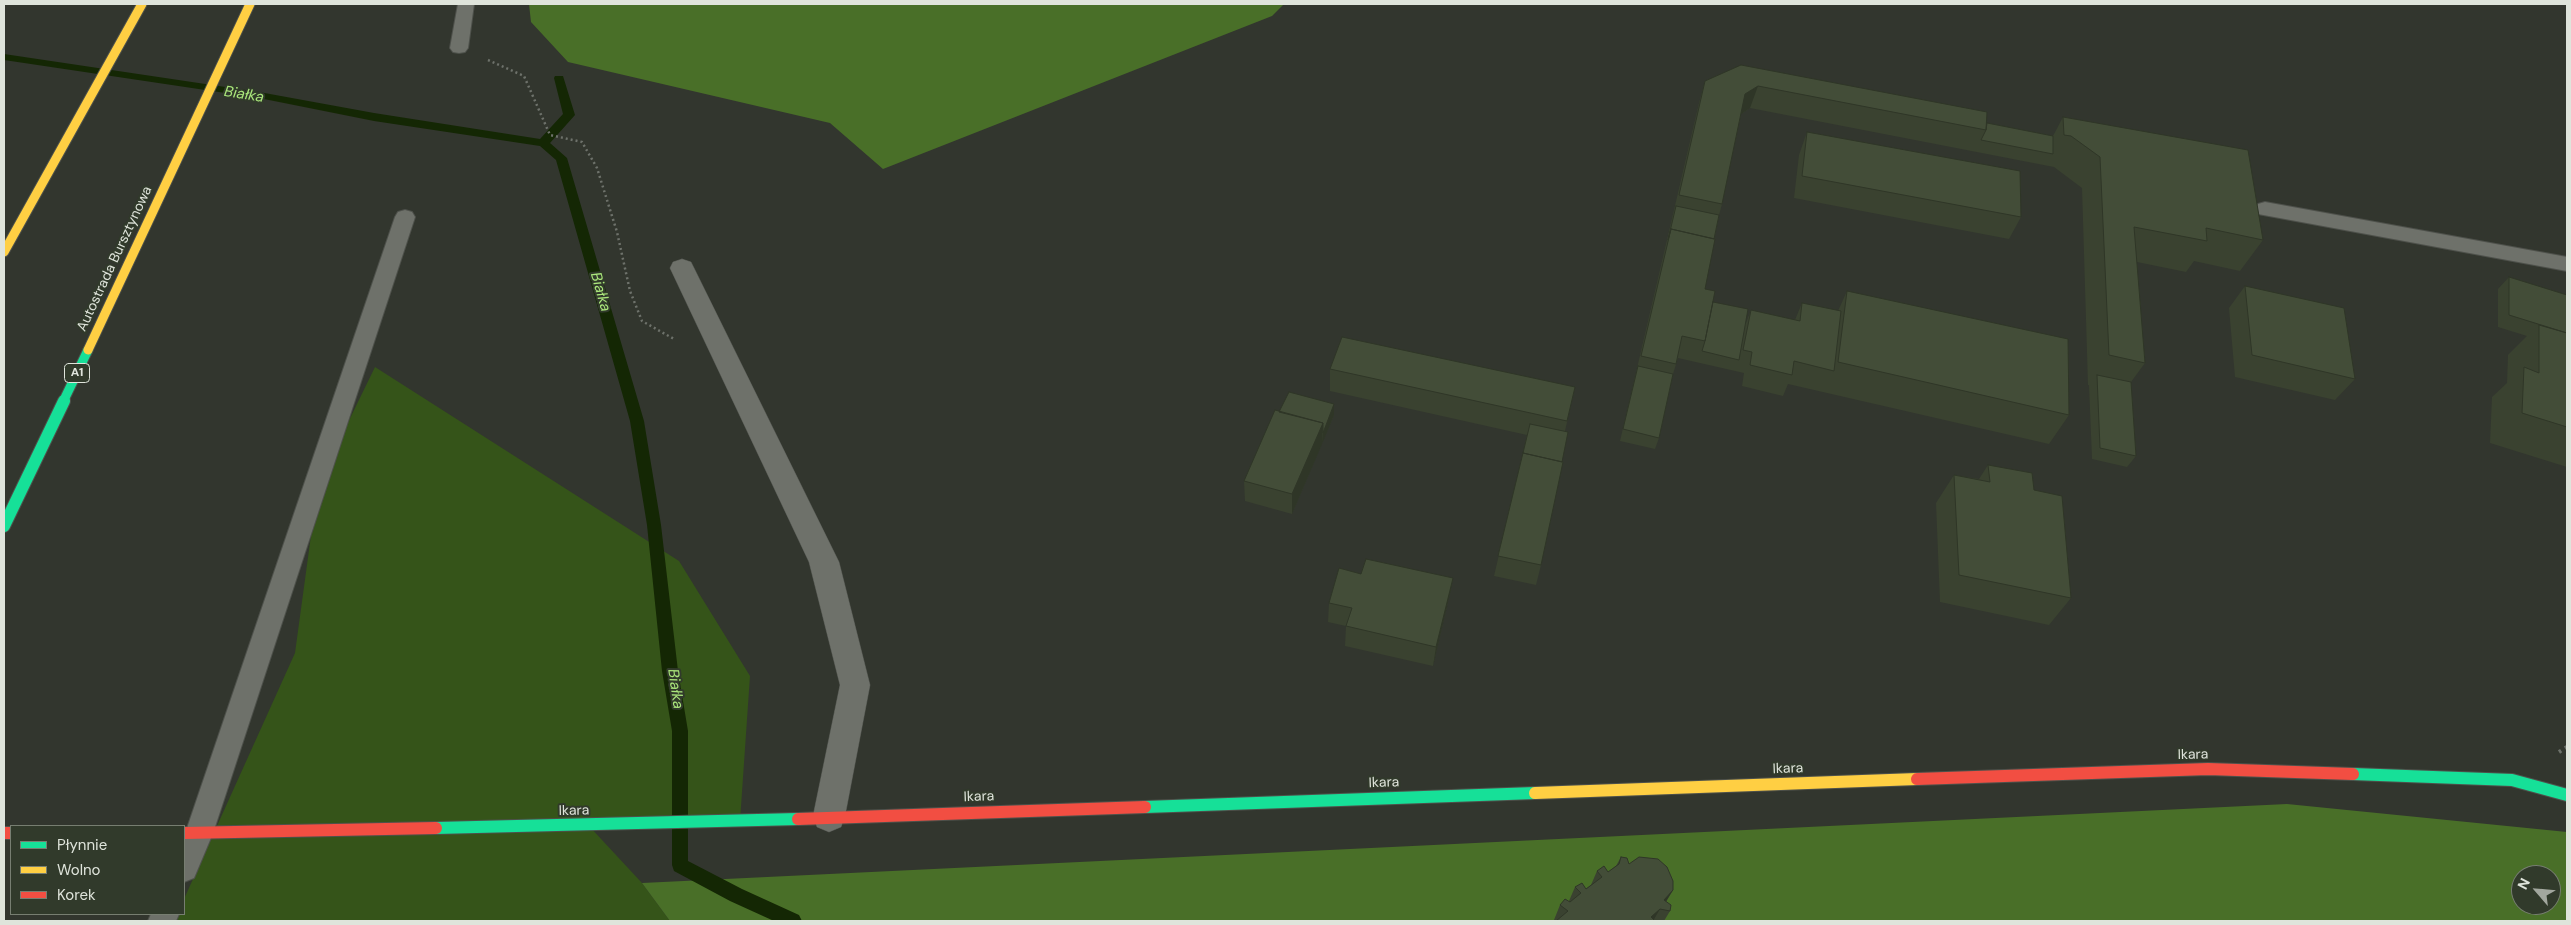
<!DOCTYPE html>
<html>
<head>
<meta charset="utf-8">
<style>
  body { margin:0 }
  #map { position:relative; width:2571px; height:925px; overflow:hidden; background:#32362e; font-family:"DM Sans",sans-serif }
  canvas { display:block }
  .frame { position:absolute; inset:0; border:5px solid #dfe4db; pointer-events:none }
  .legend { position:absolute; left:10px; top:825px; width:175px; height:90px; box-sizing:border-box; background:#313a2b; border:1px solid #777e71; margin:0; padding:6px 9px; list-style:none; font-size:15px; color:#dfe4db }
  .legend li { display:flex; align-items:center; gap:10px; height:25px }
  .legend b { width:25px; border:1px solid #777e71 }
  .north { position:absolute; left:2511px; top:865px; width:50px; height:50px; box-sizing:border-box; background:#313a2b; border:1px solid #777e71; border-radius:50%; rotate:297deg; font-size:14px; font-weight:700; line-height:20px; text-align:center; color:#dfe4db }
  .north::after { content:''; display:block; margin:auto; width:18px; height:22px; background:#a2a79e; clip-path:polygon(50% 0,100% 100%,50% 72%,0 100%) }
</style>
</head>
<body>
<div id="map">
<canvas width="2571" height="925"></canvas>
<div class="frame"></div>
<ul class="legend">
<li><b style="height:6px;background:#16e098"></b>Płynnie</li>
<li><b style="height:6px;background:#ffcf43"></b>Wolno</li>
<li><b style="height:6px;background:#f24e42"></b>Korek</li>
</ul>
<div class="north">N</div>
</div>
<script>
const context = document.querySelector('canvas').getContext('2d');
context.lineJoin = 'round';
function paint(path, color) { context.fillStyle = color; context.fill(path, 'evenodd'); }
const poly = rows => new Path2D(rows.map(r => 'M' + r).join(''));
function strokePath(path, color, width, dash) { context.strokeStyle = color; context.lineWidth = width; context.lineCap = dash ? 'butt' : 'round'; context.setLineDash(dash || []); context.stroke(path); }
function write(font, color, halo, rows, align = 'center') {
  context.font = font + ' "DM Sans",sans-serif'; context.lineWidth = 4; context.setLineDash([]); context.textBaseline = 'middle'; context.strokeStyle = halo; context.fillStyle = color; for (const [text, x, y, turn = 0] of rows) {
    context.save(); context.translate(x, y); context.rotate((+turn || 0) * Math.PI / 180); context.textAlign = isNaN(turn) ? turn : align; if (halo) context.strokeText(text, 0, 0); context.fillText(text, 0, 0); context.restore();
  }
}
paint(poly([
  [375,367,679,561,750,676,740,821,589,826,642,883,670,921,177,921,179,914,184,914,184,899,295,653,318,484]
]), '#355419');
paint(poly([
  [529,4,1284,4,1272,16,883,169,830,123,568,62,531,22],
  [2287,804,2567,832,2567,921,670,921,642,883],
  [2521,875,2551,875,2551,905,2521,905]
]), '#496f28');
paint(poly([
  [4,54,259,92,374,113,540,139,563,114,554,78,555,76,563,76,575,115,550,143,567,158,644,421,661,525,678,671,688,731,688,861,742,889,799,915,802,921,774,921,730,901,674,871,672,865,672,731,662,671,647,525,630,421,556,160,540,146,374,121,259,98,4,60,4,54]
]), '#142704');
const lane = poly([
  [458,4,474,4,468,48,465,52,459,53,453,52,450,48,458,4],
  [2265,202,2567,257,2567,271,2258,214,2255,209,2258,204,2265,202],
  [405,210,412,212,415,217,213,833,194,878,184,882,184,837,395,217,398,212,405,210],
  [151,914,179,914,176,921,148,921,151,914]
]);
const street = poly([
  [682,259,691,262,694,268,839,562,870,685,845,816,841,827,829,832,817,827,813,816,840,685,809,562,670,268,673,262,682,259]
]);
const fastFar1 = poly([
  [63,402,88,350]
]);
const fast = poly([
  [4,526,64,401],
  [2353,774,2512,780,2567,795],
  [1145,807,1535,793],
  [436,828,798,819]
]);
const slowFar1 = poly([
  [4,252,142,4],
  [88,350,250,4]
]);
const slow = poly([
  [1535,793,1917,779]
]);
const jam = poly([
  [1917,779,2208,769,2353,774],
  [798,819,1145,807],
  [4,833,11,833],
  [184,833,436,828]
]);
strokePath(lane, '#4e514b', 2);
strokePath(street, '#4e514b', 1);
strokePath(fastFar1, '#4e514b', 11);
strokePath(fast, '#4e514b', 14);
strokePath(slowFar1, '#4e514b', 11);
strokePath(slow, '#4e514b', 14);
strokePath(jam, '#4e514b', 14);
strokePath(poly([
  [488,60,524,76,550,135,582,142,597,168,617,232,630,291,642,321,674,339]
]), '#6e726b', 2.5, [2, 3]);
strokePath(poly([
  [2559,752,2567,747]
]), '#6e726b', 4, [2.5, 4.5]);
paint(lane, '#6e716a');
paint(street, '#6e716a');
strokePath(fastFar1, '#16e098', 9);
strokePath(fast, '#16e098', 12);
strokePath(slowFar1, '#ffcf43', 9);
strokePath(slow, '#ffcf43', 12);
strokePath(jam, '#f24e42', 12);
paint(poly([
  [1741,65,1987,123,2053,136,2063,117,2263,240,2240,271,2194,261,2186,272,2137,262,2145,363,2131,382,2136,456,2127,467,2092,459,2089,385,2088,385,2082,188,2054,167,1750,108,1741,114,1722,204,1719,215,1705,289,1713,302,1746,323,1751,310,1795,320,1802,303,1838,311,1847,291,2069,415,2049,444,1788,384,1783,396,1742,386,1744,373,1678,358,1673,374,1659,438,1655,449,1620,441,1699,103,1705,81],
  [1807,132,2021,217,2009,239,1794,198,1799,155],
  [2509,277,2567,295,2567,467,2490,443,2492,397,2507,383,2508,355,2527,336,2498,327,2498,289],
  [2245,286,2355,379,2335,400,2235,377,2229,308],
  [1330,369,1575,387,1565,431,1541,565,1536,585,1494,576,1527,435,1330,391],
  [1334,404,1334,415,1292,514,1245,501,1244,481,1279,412],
  [1988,465,2071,598,2049,625,1940,602,1936,503,1954,475,1979,479],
  [1361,574,1453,578,1449,598,1433,666,1345,646,1346,626,1328,622,1329,603],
  [1621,857,1629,864,1673,890,1666,902,1670,911,1664,921,1555,921,1554,920,1560,905,1569,901,1575,887,1586,889,1591,885,1597,871,1608,872,1616,866]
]), '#3a4230');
paint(poly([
  [1758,86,1750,108,1738,116,1745,94],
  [1334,404,1334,415,1322,444,1323,433],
  [1323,423,1322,444,1292,514,1292,494],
  [1453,578,1449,598,1433,666,1436,647],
  [1673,890,1663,906,1660,909,1653,921,1651,917,1664,900]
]), '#2f3627');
const building = poly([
  [1741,65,1987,112,1986,130,1758,86,1745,94,1722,204,1679,195,1705,81,1741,65],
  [2063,117,2248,150,2263,240,2206,228,2207,241,2134,227,2145,363,2109,355,2100,157,2071,136,2064,135,2063,117],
  [1987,123,2053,136,2053,154,1981,140,1986,130,1987,123],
  [1807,132,2020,171,2021,217,1802,176,1807,132],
  [1676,206,1719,215,1714,239,1671,229,1668,240,1676,206],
  [1671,229,1715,239,1705,289,1715,291,1705,341,1682,336,1676,364,1641,356,1671,229],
  [2509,277,2567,295,2567,333,2509,315,2509,277],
  [2245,286,2344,308,2355,379,2252,355,2245,286],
  [1847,291,2068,339,2069,415,1838,362,1847,291],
  [1713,302,1748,309,1739,360,1702,351,1705,341,1713,302],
  [1802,303,1841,311,1834,371,1794,361,1792,375,1750,365,1752,352,1743,350,1751,310,1800,321,1802,303],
  [2539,325,2567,333,2567,427,2522,413,2524,367,2539,373,2539,325],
  [1342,337,1575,387,1567,421,1330,369,1342,337],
  [1638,366,1673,374,1659,438,1623,429,1638,366],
  [2097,375,2131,382,2136,456,2100,448,2097,375],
  [1289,392,1334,404,1323,433,1323,423,1279,412,1289,392],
  [1275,410,1323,423,1292,494,1244,481,1275,410],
  [1530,424,1568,432,1562,462,1523,453,1530,424],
  [1523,453,1563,462,1541,565,1498,556,1523,453],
  [1988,465,2032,473,2034,490,2062,496,2071,598,1959,575,1954,475,1990,482,1988,465],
  [1366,559,1453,578,1436,647,1346,626,1352,608,1329,603,1339,568,1361,574,1366,559],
  [1621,857,1627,858,1629,864,1639,857,1658,859,1667,867,1673,881,1673,890,1664,900,1671,905,1670,911,1660,909,1651,917,1655,921,1556,921,1568,911,1560,905,1565,899,1570,902,1581,893,1575,887,1582,883,1586,889,1602,877,1597,871,1604,866,1608,872,1619,864,1621,857]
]);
paint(building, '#434d38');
strokePath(building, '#2f3627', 1);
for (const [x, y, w] of [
  [77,373,25]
]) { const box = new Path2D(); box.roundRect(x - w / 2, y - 9.5, w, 19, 4); context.fillStyle = '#313a2b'; context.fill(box); strokePath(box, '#dfe4db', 1); }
write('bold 12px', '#dfe4db', null, [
  ["A1",77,373]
]);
write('14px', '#dfe4db', '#313a2b', [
  ["Autostrada Bursztynowa",115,259,-65],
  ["Ikara",2193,755,-1],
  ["Ikara",1788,769,-2],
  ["Ikara",1384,783,-2],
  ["Ikara",979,797,-2],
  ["Ikara",574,811,-1]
]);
write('italic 15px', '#abe77c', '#313a2b', [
  ["Białka",244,95,9],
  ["Białka",600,292,74],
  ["Białka",675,689,82]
]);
</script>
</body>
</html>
